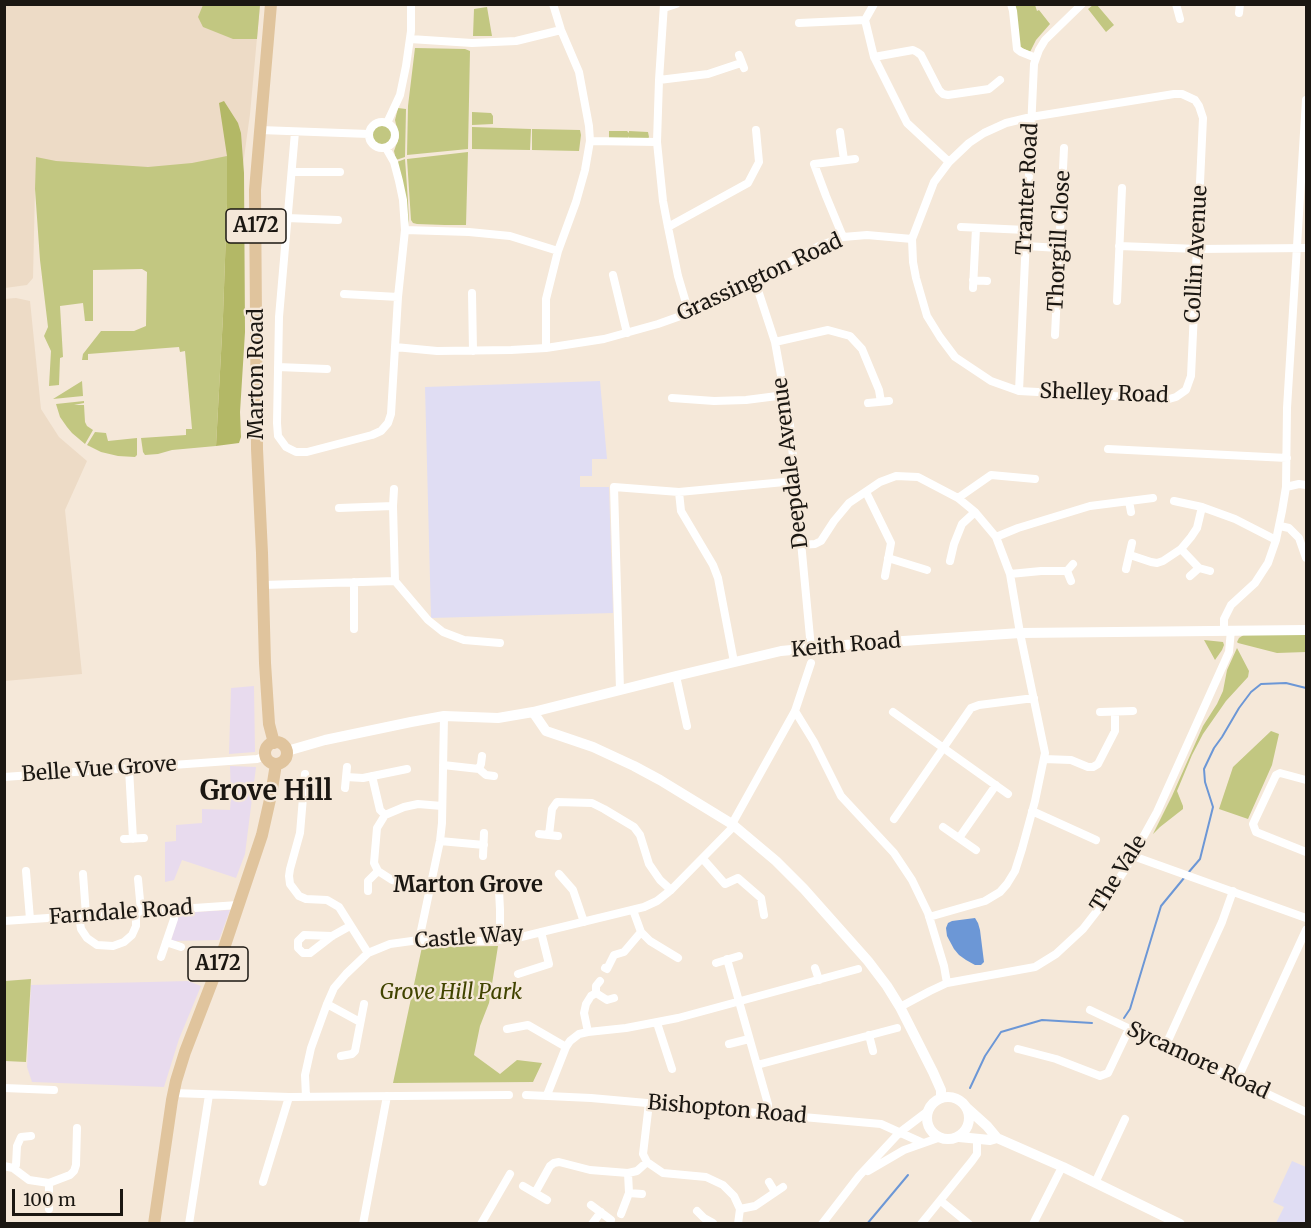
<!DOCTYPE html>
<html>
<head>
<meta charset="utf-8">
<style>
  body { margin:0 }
  #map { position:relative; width:1311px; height:1228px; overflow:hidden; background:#f5e8d9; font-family:Merriweather,serif }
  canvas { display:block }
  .frame { position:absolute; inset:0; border:6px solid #1b1712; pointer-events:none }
  .scale { position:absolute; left:12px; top:1189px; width:111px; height:27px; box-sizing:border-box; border:3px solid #1b1712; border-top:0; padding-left:8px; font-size:18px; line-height:21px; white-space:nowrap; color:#1b1712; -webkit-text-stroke:4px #f5e8d9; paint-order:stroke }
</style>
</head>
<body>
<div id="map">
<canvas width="1311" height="1228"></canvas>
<div class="frame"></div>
<div class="scale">100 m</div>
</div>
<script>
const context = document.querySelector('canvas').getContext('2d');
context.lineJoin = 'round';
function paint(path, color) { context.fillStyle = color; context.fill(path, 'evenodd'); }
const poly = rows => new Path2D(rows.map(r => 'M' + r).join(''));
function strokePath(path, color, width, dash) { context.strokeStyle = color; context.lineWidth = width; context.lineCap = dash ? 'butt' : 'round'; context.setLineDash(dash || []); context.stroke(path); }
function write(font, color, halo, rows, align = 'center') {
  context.font = font + ' Merriweather,serif'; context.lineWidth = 4.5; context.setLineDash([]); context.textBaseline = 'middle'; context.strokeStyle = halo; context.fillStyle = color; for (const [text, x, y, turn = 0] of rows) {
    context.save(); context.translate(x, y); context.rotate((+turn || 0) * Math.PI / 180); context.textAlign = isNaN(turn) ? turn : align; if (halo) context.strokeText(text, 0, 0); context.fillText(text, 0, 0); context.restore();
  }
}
paint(poly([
  [254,686,255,752,229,754,231,688],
  [230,766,256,767,245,854,236,878,182,860,174,880,165,882,165,842,176,841,176,825,202,823,202,809,230,810,231,796],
  [230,910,219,940,171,941,179,913],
  [188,981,201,986,179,1039,164,1087,32,1082,27,1067,31,985]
]), '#e8dbee');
paint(poly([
  [5,5,260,5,250,114,243,165,35,189,33,278,27,285,5,288],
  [16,298,30,301,41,409,59,437,87,461,65,510,82,674,5,681,4,299]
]), '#eddbc6');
paint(poly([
  [600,381,607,459,592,459,592,476,580,476,580,487,609,487,613,613,431,618,425,387],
  [1292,1161,1306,1167,1306,1223,1276,1223,1284,1207,1273,1202]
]), '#e0ddf3');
paint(poly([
  [203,5,260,5,257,39,233,39,203,27,198,17],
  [1015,5,1035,5,1037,11,1039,10,1050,24,1036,40,1030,52,1020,47],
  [1093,5,1097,5,1114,25,1106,32,1088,9],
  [487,7,492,36,473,36,474,9],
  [415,48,465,49,470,51,468,149,407,155,408,106],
  [398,108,406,109,405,157,396,160,394,151,399,137,395,120],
  [472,112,491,113,493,116,493,124,472,125],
  '372 135a10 10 0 1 1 20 0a10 10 0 1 1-20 0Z',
  [472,127,531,129,530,150,472,149],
  [532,129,580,130,581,135,579,151,532,150],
  [609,131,627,131,629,133,629,131,648,132,649,137,648,139,629,139,629,136,628,139,609,138],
  [468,152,466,225,445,225,417,224,413,223,411,220,407,159],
  [227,156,227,203,223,316,216,446,172,450,158,454,145,455,143,452,141,438,186,435,186,429,192,429,185,351,180,352,179,347,88,354,88,360,82,360,83,354,101,331,134,331,146,326,147,272,142,269,93,270,93,321,85,321,83,303,60,306,63,357,60,358,59,385,49,386,51,351,44,336,48,327,40,260,35,189,36,157,56,161,148,167,192,163],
  [405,159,408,201,409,225,397,162],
  [82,381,83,396,53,399],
  [84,401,84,403,74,405,84,405,85,422,87,426,93,430,85,444,72,433,67,427,60,417,56,404],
  [95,432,106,433,108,441,137,438,137,455,135,457,118,456,101,452,87,445],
  [1245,634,1306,634,1306,652,1277,653,1238,643,1237,642,1239,638],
  [1204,640,1223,642,1224,645,1222,650,1215,660],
  [1237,648,1249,671,1248,677,1226,701,1203,734,1192,755,1177,791,1183,806,1183,809,1160,827,1153,834,1172,796,1203,726,1217,704,1223,691,1227,670],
  [1271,731,1279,734,1272,765,1248,819,1219,809,1233,767],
  [498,946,489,1003,480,1026,474,1055,500,1074,517,1060,542,1063,533,1082,393,1083,422,947],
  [31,979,26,1062,5,1061,5,981]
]), '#c2c781');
paint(poly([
  [224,101,238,123,241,133,244,173,245,332,240,412,241,437,239,443,216,446,223,316,227,203,227,156,219,103]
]), '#b3b866');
paint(poly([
  [975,918,978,923,980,930,984,962,981,965,975,965,966,960,959,955,954,949,947,936,946,928,948,923,952,921]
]), '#6c97d6');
strokePath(poly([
  [1188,873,1200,859,1213,807,1205,782,1204,769,1214,748,1222,737,1239,708,1251,692,1261,684,1286,683,1306,688],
  [1124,1018,1130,1009,1161,906,1184,878],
  [970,1088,985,1056,1001,1032,1042,1020,1092,1023],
  [867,1224,908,1175]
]), '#6c97d6', 2);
strokePath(poly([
  [664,4,659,80,657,142,663,201,668,227,678,276,689,313],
  [1011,4,1013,11,1017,49,1021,52,1036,58],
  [1176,4,1180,19],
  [664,8,676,4],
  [1239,13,1240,4],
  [865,20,874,57,907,123,949,162],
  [865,20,874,4],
  [799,23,865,20],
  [410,39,472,43,516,41,561,30],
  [739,55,744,68],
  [874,57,913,50,917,52,921,55,939,90,943,94,948,95,989,89,1000,80],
  [659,80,708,74,741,63],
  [1174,94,1182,94,1195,100,1199,106,1203,118,1191,376,1186,390,1176,397,1169,399,1019,391,991,381,955,357,940,337,927,316,916,278,913,262,912,239,934,182,949,162,969,143,984,133,1006,123,1031,117,1174,94],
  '369 135a13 13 0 1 1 26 0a13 13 0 1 1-26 0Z',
  [387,123,400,95,406,66,411,31,411,4],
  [260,130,369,134],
  [295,132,279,317,277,423,278,436,286,447,296,452,307,452,372,435,381,431,388,423,391,414,398,297,405,230,403,200,399,181,394,162,386,148],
  [840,132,844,160],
  [590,141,657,142],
  [293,172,340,172],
  [287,218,338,220],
  [668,227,748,183,759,162,756,130],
  [961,227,1026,230],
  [405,230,469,232,510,236,558,251],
  [843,237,826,196,814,164,855,159],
  [1026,246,1059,248],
  [1119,246,1198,249,1306,248],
  [613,275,627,333],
  [973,280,987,281],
  [755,281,775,342,790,425,811,648],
  [973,288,976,228],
  [472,293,473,351],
  [344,294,398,297],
  [1117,301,1122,188],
  [1055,335,1064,148],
  [775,342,828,330,850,336,862,349,879,390,881,402],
  [395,347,437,351,511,350,546,348,604,339,658,324,689,313,725,297,819,246,843,237,867,235,912,239],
  [546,348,546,299,558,251,576,202,585,170,590,141,589,126,579,72,561,30,553,4],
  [278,367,327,369],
  [1019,391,1034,64,1039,50,1045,40,1082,4],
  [672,398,714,401,746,400,785,395],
  [868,403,889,401],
  [1108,449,1287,458],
  [1286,487,1299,484,1306,485],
  [394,489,393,506,395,581],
  [679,492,681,511,713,565,718,578,734,662],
  [866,492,891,543,885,576],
  [958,498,991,475,1035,479],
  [1129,501,1131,512],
  [1174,501,1202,507,1235,519,1276,540],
  [339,508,393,506],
  [1280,526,1289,528,1299,538,1306,558],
  [996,537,1018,528,1090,506,1153,498],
  [801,545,815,544,821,541,834,521,849,503,880,482,896,476,918,477,958,498,975,512,996,537,1010,574,1020,633,1045,753,1035,801,1022,849,1015,871,1007,884,1000,892,985,901,929,917],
  [1181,549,1199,568],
  [1130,555,1151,562,1157,563,1163,561,1181,549,1191,537,1197,528,1202,507],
  [888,558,927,570],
  [950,561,954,544,962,524,975,512],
  [1126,569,1132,543],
  [1067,571,1071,581],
  [1010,574,1041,571,1067,571,1073,564],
  [1190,576,1199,568,1210,571],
  [354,582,354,629],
  [263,585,395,581,428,620,443,632,464,640,500,643],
  [1224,630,1224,619,1231,605,1255,583,1268,563,1276,540,1282,511,1286,487,1287,408,1306,100],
  [676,676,687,726],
  [620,690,614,487,679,492,795,481],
  [795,711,814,742,841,796,894,853,912,880,928,913,944,966,947,983],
  [893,712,1008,794],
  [1100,712,1133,711],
  [1044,759,1071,760,1088,767,1093,767,1098,764,1115,731,1115,712],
  [443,765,479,769,486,775,494,776],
  [129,769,133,839],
  [479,769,481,764,482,756],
  [305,774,300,833,290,869,289,876,290,884,299,896,306,899,327,900,339,907,368,953],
  [372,776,380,810,385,815],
  [4,777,257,759,266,756],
  [346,777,363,778,407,769],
  [1306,780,1280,773,1276,775,1253,824,1256,832,1306,852],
  [345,788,347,767],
  [304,795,317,796],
  [1032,811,1096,840],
  [894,819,971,708,979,705,1034,698],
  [732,824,795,711,811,663],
  [943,827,976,850],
  [539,834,558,836],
  [549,835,552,809,557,802,592,803,604,809,634,827,640,835,649,864,660,880,671,890],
  [959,838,996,785],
  [124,839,144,838],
  [440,841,484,845],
  [483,856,484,833],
  [1133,856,1306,918],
  [703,859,725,884,738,878,761,898,764,915],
  [26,871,30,919],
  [83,874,86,915],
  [559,874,573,890,584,922],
  [138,879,141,911],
  [431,887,392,880,378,871,374,863,377,828,385,815,404,807,418,804,442,806],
  [499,890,500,910,500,939],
  [368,891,368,881,378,871],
  [79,916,81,929,87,938,97,945,113,946,124,942,132,935,136,926,136,912],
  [4,921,238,905],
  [641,932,650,941,678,958],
  [332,936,304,935,298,941,298,948,303,953,310,953,332,936,350,926],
  [419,940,440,841,442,823,444,716],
  [166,942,181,947],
  [161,957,174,919,175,909],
  [727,959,768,1104,767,1113],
  [716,963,739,956],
  [605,968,607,969,614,955,624,952,641,932,633,910],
  [815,968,819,980],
  [518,974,549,964,541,932],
  [596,993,607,1000,614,998],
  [327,1004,360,1022],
  [900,1007,930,991,947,983,1035,967,1056,954,1083,929,1104,902,1126,868,1157,812,1229,652,1231,630],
  [1090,1010,1306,1112],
  [657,1023,672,1069],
  [507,1029,528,1025,566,1047],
  [588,1032,584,1013,586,1004,591,996,596,993,596,986,600,981],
  [869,1035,873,1051],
  [729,1044,749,1039],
  [1165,1047,1222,922,1233,891],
  [1018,1049,1056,1059,1100,1076,1108,1073,1129,1029],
  [341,1056,352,1054,355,1051,364,1004],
  [757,1065,897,1028],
  [1237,1080,1306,930],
  [4,1088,54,1090],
  [173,1093,289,1097,509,1095],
  [526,1095,591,1098,881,1124,923,1143],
  [547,1095,566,1047,570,1041,579,1034,588,1032,626,1028,678,1018,858,969],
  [306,1097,305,1075,311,1048,327,1004,334,988,346,974,368,953,390,944,419,940,483,941,517,938,644,907,657,901,671,890,734,826],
  [649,1103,643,1154,647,1162,663,1173,706,1177,723,1185,734,1196,740,1209,738,1224],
  [4,1166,13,1168,29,1180,49,1183,70,1175,74,1171,76,1165,77,1128],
  [13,1168,16,1165,17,1146,21,1137,31,1136],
  [868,1171,904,1150,938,1138],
  [263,1182,289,1097],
  [769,1182,775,1192],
  [49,1183,49,1209],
  [1095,1183,1125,1119],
  [523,1186,547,1200],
  [535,1193,550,1166,554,1163,559,1162,590,1170,628,1173,637,1171,647,1162],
  [629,1193,642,1194],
  [941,1201,969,1224],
  [591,1205,611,1220],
  [740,1209,755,1206,783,1187],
  [697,1211,704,1218,713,1223],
  [621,1214,629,1193,628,1173],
  [189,1224,209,1095],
  [363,1224,387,1096],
  [481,1224,510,1174],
  [592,1224,601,1212],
  [822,1224,859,1176,899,1133,928,1111],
  [921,1224,972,1161,977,1154,977,1139],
  [1033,1224,1062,1167]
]), '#fff', 8);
strokePath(poly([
  [533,712,546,731,593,747,634,766,660,780,732,824,776,861,804,889,868,961,887,986,900,1007,933,1072,941,1090,941,1098],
  [287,751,325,740,411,722,444,716,498,718,533,712,676,676,781,651,845,645,1020,633,1306,630],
  '927 1118a21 21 0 1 1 42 0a21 21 0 1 1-42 0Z',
  [967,1108,987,1126,997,1138,1063,1167,1180,1224],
  [959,1137,990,1140,997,1138]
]), '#fff', 10);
strokePath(poly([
  [271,4,255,190,257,449,262,553,265,663,269,724,274,743],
  '265 753a11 11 0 1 1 22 0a11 11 0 1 1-22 0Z',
  [154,1224,172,1100,176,1081,185,1052,217,969,262,835,271,795,276,764]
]), '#e0c49d', 12);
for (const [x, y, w] of [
  [256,226,60],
  [218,964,60]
]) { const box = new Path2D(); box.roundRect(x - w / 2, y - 17, w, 34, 4.5); context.fillStyle = '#f5e8d9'; context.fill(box); strokePath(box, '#1b1712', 1.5); }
write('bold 20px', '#1b1712', null, [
  ["A172",256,226],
  ["A172",218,964]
]);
write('21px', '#1b1712', '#f5e8d9', [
  ["Tranter Road",1028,189,-87],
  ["Thorgill Close",1060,241,-87],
  ["Collin Avenue",1197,254,-87],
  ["Grassington Road",760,278,-25],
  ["Marton Road",257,374,-90],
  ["Shelley Road",1104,394,2],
  ["Deepdale Avenue",791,463,-97],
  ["Keith Road",846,646,-5],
  ["Belle Vue Grove",99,770,-4],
  ["The Vale",1119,874,-58],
  ["Farndale Road",121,913,-4],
  ["Castle Way",469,938,-4],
  ["Sycamore Road",1198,1061,25],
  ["Bishopton Road",727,1110,5]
]);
write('italic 21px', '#414400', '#f5e8d9', [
  ["Grove Hill Park",451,993]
]);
write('bold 22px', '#1b1712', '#f5e8d9', [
  ["Marton Grove",468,886]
]);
write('bold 27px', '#1b1712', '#f5e8d9', [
  ["Grove Hill",266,792]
]);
</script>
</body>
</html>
